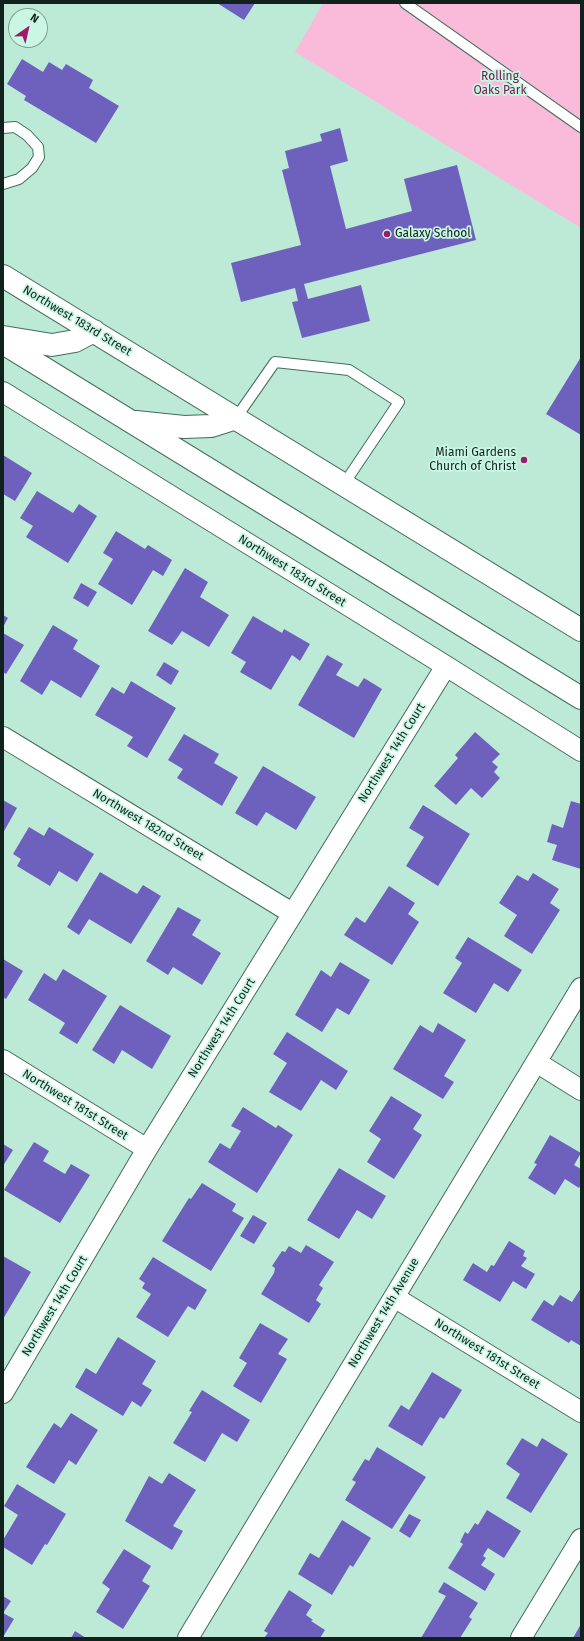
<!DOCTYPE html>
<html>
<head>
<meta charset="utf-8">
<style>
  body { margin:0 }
  #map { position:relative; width:584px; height:1641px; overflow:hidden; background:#bdead7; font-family:"Fira Sans",sans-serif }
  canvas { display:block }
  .frame { position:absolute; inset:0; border:4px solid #11221c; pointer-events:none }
  .north { position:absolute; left:8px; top:8px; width:40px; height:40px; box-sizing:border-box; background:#caf7e4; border:1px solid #80a294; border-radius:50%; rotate:34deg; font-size:11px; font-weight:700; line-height:16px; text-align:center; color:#11221c }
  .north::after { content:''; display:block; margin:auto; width:14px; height:18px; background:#9d1a6d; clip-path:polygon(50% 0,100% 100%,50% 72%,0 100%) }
</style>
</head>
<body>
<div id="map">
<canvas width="584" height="1641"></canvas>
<div class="frame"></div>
<div class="north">N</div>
</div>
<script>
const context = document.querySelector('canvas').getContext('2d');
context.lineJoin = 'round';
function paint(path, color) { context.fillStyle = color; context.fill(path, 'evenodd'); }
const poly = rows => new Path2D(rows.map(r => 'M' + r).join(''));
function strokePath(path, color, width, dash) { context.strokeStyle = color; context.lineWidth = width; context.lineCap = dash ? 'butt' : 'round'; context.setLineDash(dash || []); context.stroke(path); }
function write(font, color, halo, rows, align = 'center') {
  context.font = font + ' "Fira Sans",sans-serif'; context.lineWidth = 3.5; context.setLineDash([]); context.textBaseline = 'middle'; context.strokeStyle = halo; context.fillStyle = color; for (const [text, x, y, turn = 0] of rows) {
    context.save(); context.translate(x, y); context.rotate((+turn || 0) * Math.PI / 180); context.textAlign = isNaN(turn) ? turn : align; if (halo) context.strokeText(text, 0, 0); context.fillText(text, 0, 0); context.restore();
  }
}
paint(poly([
  [323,3,581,3,581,228,295,52]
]), '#f9bbd9');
paint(poly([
  [217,3,255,3,244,20],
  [22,59,43,72,49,62,62,70,66,64,93,80,89,88,119,106,96,143,24,100,26,96,7,84],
  [340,128,348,161,330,166,346,229,412,211,404,179,457,165,476,240,304,284,308,299,361,285,370,321,302,338,292,302,298,301,295,288,241,302,231,263,301,245,282,170,289,168,285,151,322,141,320,134],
  [581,357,581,435,546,414],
  [3,455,32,473,15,501,3,494],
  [37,491,73,513,79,504,97,516,68,563,26,537,33,526,20,518],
  [116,531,145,549,148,545,172,560,163,576,153,570,132,605,98,584,113,559,103,553],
  [185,568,208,582,200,597,229,615,209,647,182,631,172,645,148,631],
  [81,583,97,592,88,607,73,598],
  [3,615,8,618,3,627],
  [253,616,282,633,284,629,310,644,300,661,292,655,271,690,240,672,246,662,231,653],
  [53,625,78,640,73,649,100,666,81,698,51,680,42,695,20,681],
  [3,633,24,645,6,674,3,672],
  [327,655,343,664,336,675,358,687,364,678,382,689,354,738,298,705],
  [164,662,179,671,171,685,156,675],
  [131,681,176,708,147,758,127,746,133,737,95,715,112,687,124,694],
  [475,732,500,754,492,762,498,767,494,772,500,778,482,798,471,788,456,805,434,786,458,758,455,755],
  [184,734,219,754,214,763,238,777,222,806,177,778,183,769,168,760],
  [263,766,316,797,296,830,266,812,257,826,235,813],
  [3,800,17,808,3,833],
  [571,801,581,804,581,869,552,860,557,845,547,842,552,824,563,828],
  [423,805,470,834,438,886,406,866,424,837,409,828],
  [29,827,44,836,49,827,94,854,77,882,59,871,50,886,17,866,21,859,13,854],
  [100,872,137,894,143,885,161,896,131,944,89,919,79,935,67,927],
  [533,873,559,889,550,903,560,910,532,954,504,936,517,915,499,903,517,875,528,881],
  [389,886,415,903,408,914,419,922,392,965,344,935,356,917,365,923],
  [178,907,201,920,192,935,221,953,202,985,173,967,168,975,146,961],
  [468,937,522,970,508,992,494,983,476,1013,443,993,462,963,455,958],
  [3,959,23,971,6,999,3,997],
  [340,962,370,980,349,1015,337,1008,322,1032,295,1015,321,970,331,977],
  [63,969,107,996,77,1044,59,1033,65,1023,28,1000,44,973,56,981],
  [120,1005,171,1036,152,1069,122,1050,114,1064,92,1050],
  [438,1023,466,1040,444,1076,454,1082,443,1099,393,1069,420,1025,433,1033],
  [287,1032,348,1071,336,1090,321,1080,301,1111,269,1092,287,1063,273,1054],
  [391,1096,422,1115,413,1129,422,1135,394,1179,367,1162,381,1139,369,1131],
  [243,1107,276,1128,278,1125,293,1135,257,1193,208,1162,220,1143,230,1149,241,1131,231,1126],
  [550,1135,581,1153,574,1165,581,1169,581,1184,579,1188,565,1179,555,1195,528,1178,537,1164,534,1163],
  [34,1142,49,1151,43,1161,65,1174,71,1164,90,1175,60,1223,4,1190],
  [3,1144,13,1150,3,1166],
  [339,1168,386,1196,372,1219,357,1210,339,1239,307,1220],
  [202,1183,236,1204,232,1211,244,1218,211,1271,162,1241,189,1198,191,1199],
  [253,1215,267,1223,254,1244,240,1236],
  [509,1241,525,1251,523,1256,527,1258,521,1266,535,1274,526,1289,513,1281,500,1302,463,1280,473,1263,487,1272,491,1265,494,1266],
  [306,1245,334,1262,319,1285,323,1288,316,1300,321,1304,309,1323,261,1294,274,1273,275,1268,272,1266,282,1251,285,1252,289,1246,301,1253],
  [3,1256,31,1272,3,1319],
  [153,1257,207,1290,195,1310,188,1306,168,1337,136,1317,151,1294,142,1288,145,1283,139,1279],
  [581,1288,581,1346,571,1340,569,1343,531,1320,544,1300,553,1306,560,1295,572,1302],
  [260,1323,288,1339,278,1354,287,1359,261,1403,233,1386,247,1363,239,1358],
  [118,1337,156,1361,142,1384,152,1390,141,1407,132,1401,123,1416,75,1387,86,1368,96,1374],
  [432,1372,462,1390,444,1419,440,1417,422,1446,388,1426,401,1405,409,1410],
  [202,1390,250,1420,237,1442,222,1433,205,1462,173,1443,192,1412,189,1411],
  [71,1413,98,1430,76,1465,69,1460,54,1484,26,1467,54,1423,61,1428],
  [522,1438,537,1447,542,1438,568,1454,531,1513,506,1498,520,1474,506,1464],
  [377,1447,426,1477,392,1529,345,1500,356,1482,352,1480,365,1459,369,1461],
  [169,1473,196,1490,173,1526,183,1531,172,1550,125,1521,149,1476,162,1484],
  [17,1484,66,1514,47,1545,45,1544,32,1565,3,1547,3,1540,18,1515,4,1506],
  [487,1510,521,1531,504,1558,488,1548,483,1556,486,1558,481,1565,495,1574,485,1591,448,1568,463,1544,460,1542,465,1532,468,1534,475,1523,478,1525],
  [409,1514,421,1520,410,1538,399,1531],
  [342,1520,371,1538,353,1567,350,1565,332,1595,298,1574,310,1553,319,1558],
  [124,1549,151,1566,142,1581,150,1586,123,1629,96,1612,110,1589,102,1583],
  [444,1582,478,1603,469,1617,472,1619,460,1638,457,1637,456,1638,421,1638,446,1596,438,1592],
  [289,1590,312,1605,306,1615,313,1620,311,1621,325,1630,320,1638,264,1638,268,1633,264,1631],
  [3,1596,11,1601,3,1613,14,1619,3,1637],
  [581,1624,581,1638,573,1638],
  [75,1631,86,1638,71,1638]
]), '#6e60bd');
const service = poly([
  [405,3,581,127],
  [3,128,15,127,27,135,38,147,39,157,32,168,19,179,3,184],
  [236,418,275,362,349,370,399,402,344,484]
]);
const minor = poly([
  [3,392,446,666,581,751],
  [3,737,292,913],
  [3,1060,147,1149],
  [536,1062,581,1090],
  [394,1297,581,1412],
  [3,1393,147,1149,446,666],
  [188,1638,581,988],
  [521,1638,581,1539]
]);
const primary = poly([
  [3,276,581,630],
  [3,337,52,345,75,341,94,331],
  [3,343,581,698],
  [136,422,184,427,211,426,236,418]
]);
strokePath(service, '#436c5c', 12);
strokePath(minor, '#436c5c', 22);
strokePath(primary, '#436c5c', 24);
strokePath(service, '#fff', 10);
strokePath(minor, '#fff', 20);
strokePath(primary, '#fff', 22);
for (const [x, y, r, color] of [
  [387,234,4,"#9d1a6d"],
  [524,460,4,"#9d1a6d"]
]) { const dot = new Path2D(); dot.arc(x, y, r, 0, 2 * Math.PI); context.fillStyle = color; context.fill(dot); strokePath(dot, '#caf7e4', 1.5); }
write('12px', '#72174f', '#caf7e4', [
  ["Rolling",500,77],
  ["Oaks Park",500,91]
]);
write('12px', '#11221c', '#caf7e4', [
  ["Galaxy School",395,234],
  ["Miami Gardens",516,453,"right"],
  ["Church of Christ",516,467,"right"]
], 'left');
write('12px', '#11221c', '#caf7e4', [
  ["Northwest 183rd Street",77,321,31],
  ["Northwest 183rd Street",292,571,32],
  ["Northwest 14th Court",392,753,-58],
  ["Northwest 182nd Street",148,825,31],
  ["Northwest 14th Court",222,1028,-58],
  ["Northwest 181st Street",75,1105,32],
  ["Northwest 14th Court",55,1306,-59],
  ["Northwest 14th Avenue",384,1313,-59],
  ["Northwest 181st Street",487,1354,32]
]);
</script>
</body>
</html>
